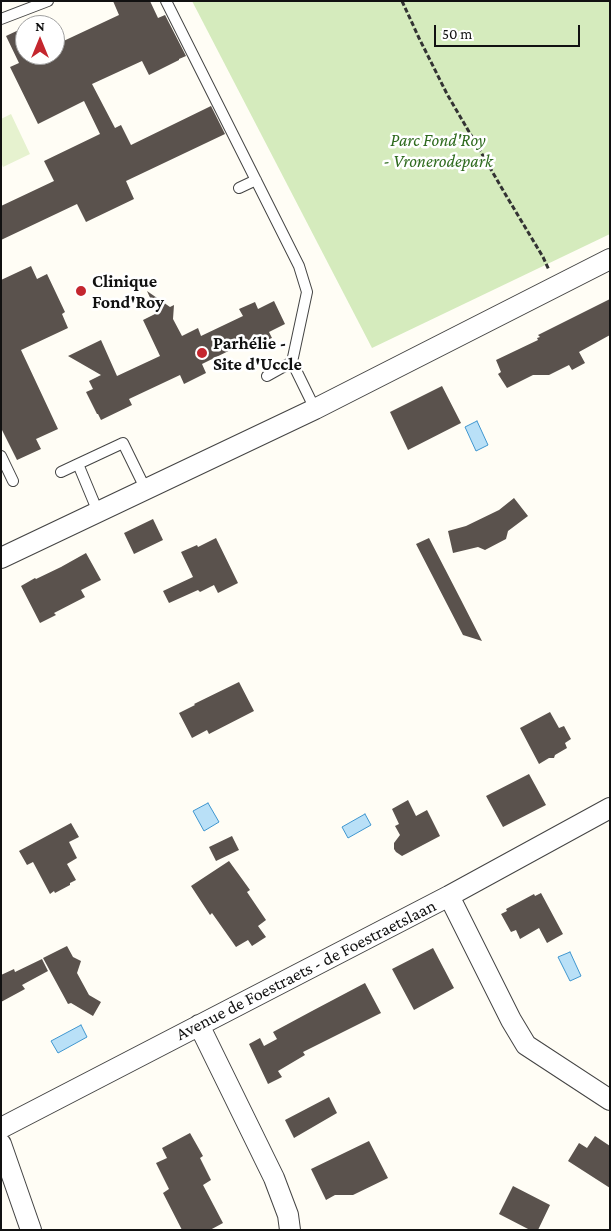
<!DOCTYPE html>
<html>
<head>
<meta charset="utf-8">
<style>
  body { margin:0 }
  #map { position:relative; width:611px; height:1231px; overflow:hidden; background:#fffdf5; font-family:"Crimson Pro",serif }
  canvas { display:block }
  .frame { position:absolute; inset:0; border:2px solid #111; pointer-events:none }
  .north { position:absolute; left:15px; top:15px; width:50px; height:50px; box-sizing:border-box; background:#fff; border:1px solid #a0a0a0; border-radius:50%; rotate:0deg; font-size:14px; font-weight:700; line-height:20px; text-align:center; color:#111 }
  .north::after { content:''; display:block; margin:auto; width:18px; height:22px; background:#c4262e; clip-path:polygon(50% 0,100% 100%,50% 72%,0 100%) }
  .scale { position:absolute; left:434px; top:25px; width:146px; height:22px; box-sizing:border-box; border:2px solid #111; border-top:0; padding-left:6px; font-size:15px; line-height:18px; white-space:nowrap; color:#111; -webkit-text-stroke:4px #fff; paint-order:stroke }
</style>
</head>
<body>
<div id="map">
<canvas width="611" height="1231"></canvas>
<div class="frame"></div>
<div class="north">N</div>
<div class="scale">50 m</div>
</div>
<script>
const context = document.querySelector('canvas').getContext('2d');
context.lineJoin = 'round';
function paint(path, color) { context.fillStyle = color; context.fill(path, 'evenodd'); }
const poly = rows => new Path2D(rows.map(r => 'M' + r).join(''));
function strokePath(path, color, width, dash) { context.strokeStyle = color; context.lineWidth = width; context.lineCap = dash ? 'butt' : 'round'; context.setLineDash(dash || []); context.stroke(path); }
function write(font, color, halo, rows, align = 'center') {
  context.font = font + ' "Crimson Pro",serif'; context.lineWidth = 5; context.setLineDash([]); context.textBaseline = 'middle'; context.strokeStyle = halo; context.fillStyle = color; for (const [text, x, y, turn = 0] of rows) {
    context.save(); context.translate(x, y); context.rotate((+turn || 0) * Math.PI / 180); context.textAlign = isNaN(turn) ? turn : align; if (halo) context.strokeText(text, 0, 0); context.fillText(text, 0, 0); context.restore();
  }
}
paint(poly([
  [192,1,610,1,610,234,372,348]
]), '#d5ebbd');
paint(poly([
  [11,114,30,154,3,167,1,162,1,119]
]), '#e6f2cf');
const water = poly([
  [477,421,488,445,476,451,465,427,477,421],
  [208,803,219,822,204,831,193,811,208,803],
  [365,814,371,825,348,838,342,827,365,814],
  [570,952,581,976,570,981,558,957,570,952],
  [81,1025,87,1037,58,1053,51,1041,81,1025]
]);
paint(water, '#b9e0f7');
strokePath(water, '#3f96cf', 1);
paint(poly([
  [113,1,150,1,158,18,165,15,186,56,179,59,179,60,149,75,142,61,92,84,115,128,121,125,131,145,211,106,225,134,126,181,134,199,86,222,77,204,1,240,1,206,54,181,44,161,100,134,84,101,38,124,10,67,19,63,6,36,25,27,25,55,55,55,55,45,119,15],
  [31,266,37,279,47,274,65,312,62,314,68,328,21,350,58,429,36,439,41,449,17,460,1,428,1,280],
  [147,291,170,307,174,305,173,319,182,336,198,328,201,336,243,316,239,309,255,302,258,309,274,301,285,324,269,332,272,338,264,342,256,345,253,339,202,364,206,373,184,384,180,375,129,399,132,405,101,420,98,414,97,414,86,392,93,389,89,381,101,375,68,356,101,340,117,376,160,356,143,320,157,313],
  [610,299,610,335,579,352,585,363,572,370,569,365,549,375,533,375,507,388,498,374,501,372,496,360,538,340,537,338,540,337,538,335],
  [442,386,461,423,408,450,390,412],
  [514,498,528,516,508,531,506,539,485,550,478,547,453,553,448,531,466,526,499,510],
  [153,519,163,540,134,554,124,533],
  [216,538,238,583,218,593,214,585,200,592,198,590,169,603,163,591,193,577,181,552,197,545,198,547],
  [429,538,460,598,482,641,463,635,416,544],
  [86,553,101,580,81,590,85,597,54,613,56,615,40,623,21,586,35,578,36,579,61,567],
  [239,682,254,711,209,734,207,730,192,738,179,713,195,705,194,704],
  [550,712,559,728,564,726,571,739,565,743,567,748,555,755,554,758,549,758,539,764,520,728],
  [529,774,546,805,503,827,486,796],
  [408,800,416,816,427,810,440,836,402,856,396,852,394,849,394,843,400,835,395,826,399,824,392,809],
  [71,823,79,837,69,842,77,858,67,864,76,880,70,883,70,885,55,893,54,891,50,894,33,862,27,865,19,851],
  [232,836,239,850,216,861,209,847],
  [229,861,250,890,247,892,266,920,258,926,266,937,252,946,248,940,236,947,212,913,210,915,191,886],
  [541,893,563,934,547,943,539,928,520,939,516,930,511,932,501,914,507,911,506,909,534,894,535,896],
  [67,946,73,957,81,961,77,973,89,995,101,1002,93,1016,71,1003,68,1004,43,958],
  [433,948,454,988,414,1010,392,969],
  [42,959,48,971,22,985,25,989,1,1002,1,975,14,969,15,972],
  [365,983,381,1013,303,1052,305,1055,278,1071,282,1077,268,1084,249,1044,260,1038,264,1046,277,1039,273,1032,312,1011],
  [329,1097,337,1113,294,1138,285,1120],
  [190,1133,203,1156,200,1158,211,1180,203,1185,223,1223,210,1230,182,1230,163,1193,169,1189,156,1163,167,1158,162,1148],
  [595,1136,610,1146,610,1188,568,1161,579,1143,587,1148],
  [369,1141,388,1178,353,1195,335,1195,326,1200,311,1169],
  [513,1186,550,1205,538,1230,530,1230,499,1214]
]), '#5a524d');
const lane = poly([
  [166,1,299,266,307,292,292,362,315,409],
  [1,19,48,1],
  [239,188,256,180],
  [267,376,292,362],
  [1,456,13,481],
  [61,472,78,464],
  [98,512,78,464,123,443,146,490]
]);
const street = poly([
  [1,558,315,409,610,259],
  [449,896,511,1020,526,1045,610,1100],
  [199,1025,274,1178,288,1215,290,1230],
  [1,1128,449,896,610,808],
  [1,1144,31,1230]
]);
strokePath(lane, '#444', 12);
strokePath(street, '#444', 22);
strokePath(poly([
  [402,1,419,38,447,94,507,197,543,257,549,270]
]), '#333', 3, [5, 2.5]);
strokePath(lane, '#fff', 10);
strokePath(street, '#fff', 20);
for (const [x, y, r, color] of [
  [81,291,6,"#c4262e"],
  [202,353,6,"#c4262e"]
]) { const dot = new Path2D(); dot.arc(x, y, r, 0, 2 * Math.PI); context.fillStyle = color; context.fill(dot); strokePath(dot, '#fff', 2); }
write('italic 18px', '#2f6b1f', '#fff', [
  ["Parc Fond'Roy",438,140],
  ["- Vronerodepark",438,161]
]);
write('bold 18px', '#111', '#fff', [
  ["Clinique",92,281],
  ["Fond'Roy",92,302],
  ["Parhélie -",213,343],
  ["Site d'Uccle",213,364]
], 'left');
write('18px', '#111', '#fff', [
  ["Avenue de Foestraets - de Foestraetslaan",306,970,-27]
]);
</script>
</body>
</html>
